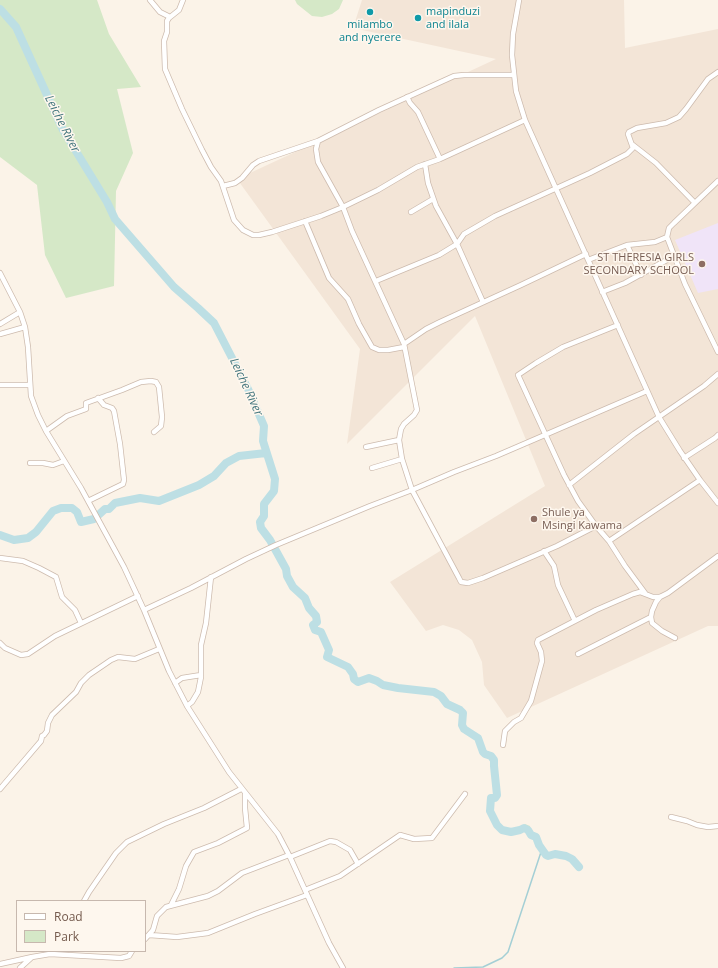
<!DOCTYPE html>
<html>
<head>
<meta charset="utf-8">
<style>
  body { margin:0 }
  #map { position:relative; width:718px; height:968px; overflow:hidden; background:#fbf3e8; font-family:"Open Sans",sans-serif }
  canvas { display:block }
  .legend { position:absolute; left:16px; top:900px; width:130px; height:52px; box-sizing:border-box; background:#fef7ee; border:1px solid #c7b8ae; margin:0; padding:5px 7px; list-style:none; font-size:12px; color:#745a4d }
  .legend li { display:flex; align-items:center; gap:8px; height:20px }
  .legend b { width:20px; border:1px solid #c7b8ae }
</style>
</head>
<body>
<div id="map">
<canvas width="718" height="968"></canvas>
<ul class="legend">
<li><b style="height:5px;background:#fff"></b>Road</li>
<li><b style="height:11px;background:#d5e8c7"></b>Park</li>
</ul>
</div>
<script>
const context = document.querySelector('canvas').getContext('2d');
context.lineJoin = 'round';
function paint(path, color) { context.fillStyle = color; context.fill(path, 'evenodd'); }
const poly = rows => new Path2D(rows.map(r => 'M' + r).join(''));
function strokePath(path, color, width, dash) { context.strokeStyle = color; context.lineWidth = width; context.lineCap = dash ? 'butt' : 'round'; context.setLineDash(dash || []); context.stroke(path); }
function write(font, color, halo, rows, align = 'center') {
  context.font = font + ' "Open Sans",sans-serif'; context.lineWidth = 3; context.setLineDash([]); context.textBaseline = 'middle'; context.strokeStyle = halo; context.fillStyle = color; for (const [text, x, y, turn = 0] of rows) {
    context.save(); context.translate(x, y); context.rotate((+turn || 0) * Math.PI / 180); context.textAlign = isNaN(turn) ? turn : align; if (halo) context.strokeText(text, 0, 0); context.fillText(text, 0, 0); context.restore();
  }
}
paint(poly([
  [362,0,624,0,625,48,718,29,718,626,708,626,507,718,484,685,482,662,472,640,459,630,443,625,426,631,390,582,545,486,475,316,347,444,360,349,237,179,496,59,353,28]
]), '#f3e5d7');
paint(poly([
  [718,223,718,289,698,293,675,240]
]), '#f0e4f8');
paint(poly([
  [0,0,97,0,109,34,141,87,117,89,133,153,116,191,114,286,66,298,45,255,37,185,0,157],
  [295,0,343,0,339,9,332,14,322,17,312,16,297,4],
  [525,824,530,826,531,832,533,832,538,834,538,838,533,839,528,836,526,832,524,831,513,832,512,831,521,828]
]), '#d5e8c7');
strokePath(poly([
  [454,968,483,967,502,958,508,952,542,849]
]), '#a4cfd5', 1.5);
strokePath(poly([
  [0,9,16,27,63,130,107,202,115,219,174,287,198,308,214,323,248,389,264,426,263,441,275,479,274,491,264,504,264,516,260,522,261,528,270,540,286,569,287,576,293,587,305,598,309,608,316,616,317,622,313,625,315,630,321,632,329,650,327,657,348,667,353,674,354,679,358,682,369,678,377,681,383,685,398,688,434,692,441,696,447,704,460,710,463,713,462,725,464,729,478,738,483,752,485,754,491,756,494,760,494,766,497,795,495,798,491,798,490,811,497,825,502,830,511,832,520,830,524,828,528,830,531,835,536,837,539,845,546,855,548,856,555,854,566,856,572,859,579,867],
  [0,535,14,540,28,538,36,532,53,511,61,508,72,508,77,512,81,522,94,519,105,509,109,509,115,503,140,498,159,501,199,485,214,476,226,463,239,456,266,453]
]), '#bddfe4', 8);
const street = poly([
  [150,0,160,12,170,17],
  [183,0,179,10,169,18,167,21,167,32,164,41,165,69,182,109,202,150,211,167,221,181,234,220,243,230,253,235,259,235,272,232,321,216,343,207,378,190,417,167,440,159,525,120],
  [519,0,513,34,512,55,516,91,525,120,659,417,680,451,700,480,718,503],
  [407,97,410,103,418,112,440,159],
  [318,141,316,149,318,162,343,207,352,231,404,344,417,410,414,415,404,424,401,429,399,440,402,459,412,490,459,578,461,582,468,583,483,578,557,546,596,526],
  [633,145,656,163,695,203],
  [425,164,428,183,436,206,457,244,483,302],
  [718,181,674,223,669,228,667,237,685,284,718,352],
  [223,186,235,183,242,178,253,165,259,161,318,141,379,110,454,76,464,75,513,75],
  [411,212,433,199],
  [305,221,329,278,348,299,359,324,372,347,379,350,388,350,404,347],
  [627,245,641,275],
  [588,260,627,245,655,242,667,237],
  [0,273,20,312,25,327,28,347,31,396,38,415,46,431,81,488,124,567,144,610,169,671,187,706,229,772,278,834,290,857,329,943,343,968],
  [376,281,439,255,457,244,464,234,495,216,590,173,627,154,633,148,628,134,629,132,637,128,666,123,679,117,686,109,708,79,718,72],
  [602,292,625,283,674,256],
  [0,324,20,312],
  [618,325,563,347,536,363,518,375,564,475,578,501,596,526,609,541,625,566,645,593],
  [0,334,25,327],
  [404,344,426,329,440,322,521,285,586,254],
  [0,385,30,385],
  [46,431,67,416,86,409,86,403,122,390,141,382,151,381,156,382,159,387,162,417,161,426,154,432],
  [366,447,399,440],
  [684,458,715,438,718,435],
  [30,463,43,463,53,465,64,461],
  [372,468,402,459],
  [569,485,634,434,704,386,718,374],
  [88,501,123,484,124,480,120,444,114,411,112,408,104,405,98,398],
  [609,541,700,480],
  [544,551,554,566,558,585,575,621],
  [0,558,23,561,39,568,56,577,62,597,75,610,81,623],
  [660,597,656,602,652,611,651,617,652,623,662,631,675,638],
  [144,610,191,588,246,559,276,545,370,506,412,490,454,472,496,456,647,391],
  [0,643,5,648,21,655,28,654,55,636,138,596],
  [578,654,651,617],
  [175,683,182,678,201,675],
  [187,706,192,702,198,692,201,677,201,645,206,623,211,577],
  [503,745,505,731,514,722,521,718,531,701,542,661,541,652,537,643,538,640,596,610,633,594,640,592,653,597,660,597,668,593,718,556],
  [0,789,41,741,42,736,44,735,47,731,48,723,52,715,76,692,81,683,89,675,111,660,118,657,135,659,159,649],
  [671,817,687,821,697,825,708,827,718,826],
  [290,857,330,841,336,842,350,850,358,864],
  [305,890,340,876,400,835,414,839,432,838,465,794],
  [84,901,89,892,116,853,127,842,164,824,204,808,241,789],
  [171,905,179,889,186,866,194,852,218,843,247,828,245,808,245,794],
  [149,935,177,937,208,933,255,914,307,895],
  [145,939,153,930,157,916,166,907,208,896,218,891,242,873,289,855],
  [0,964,32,957],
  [20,968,32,957,50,954,121,958,129,956,132,951]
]);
strokePath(street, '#cdbbae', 6);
strokePath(street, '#fff', 4.5);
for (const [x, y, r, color] of [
  [370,12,4,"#0f9aa8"],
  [418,18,4,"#0f9aa8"],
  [702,264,4,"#8d6e63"],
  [534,519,4,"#8d6e63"]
]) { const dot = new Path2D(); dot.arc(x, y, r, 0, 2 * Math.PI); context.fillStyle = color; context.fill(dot); strokePath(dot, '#fef7ee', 1.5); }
write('11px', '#0d838f', '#fef7ee', [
  ["mapinduzi",426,12],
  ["and ilala",426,25],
  ["milambo",370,25,"center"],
  ["and nyerere",370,38,"center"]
], 'left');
write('11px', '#785e54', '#fef7ee', [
  ["ST THERESIA GIRLS",694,258],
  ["SECONDARY SCHOOL",694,271],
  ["Shule ya",542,513,"left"],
  ["Msingi Kawama",542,526,"left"]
], 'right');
write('italic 12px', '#45777f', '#fef7ee', [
  ["Leiche River",62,124,63],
  ["Leiche River",246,387,65]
]);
</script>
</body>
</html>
